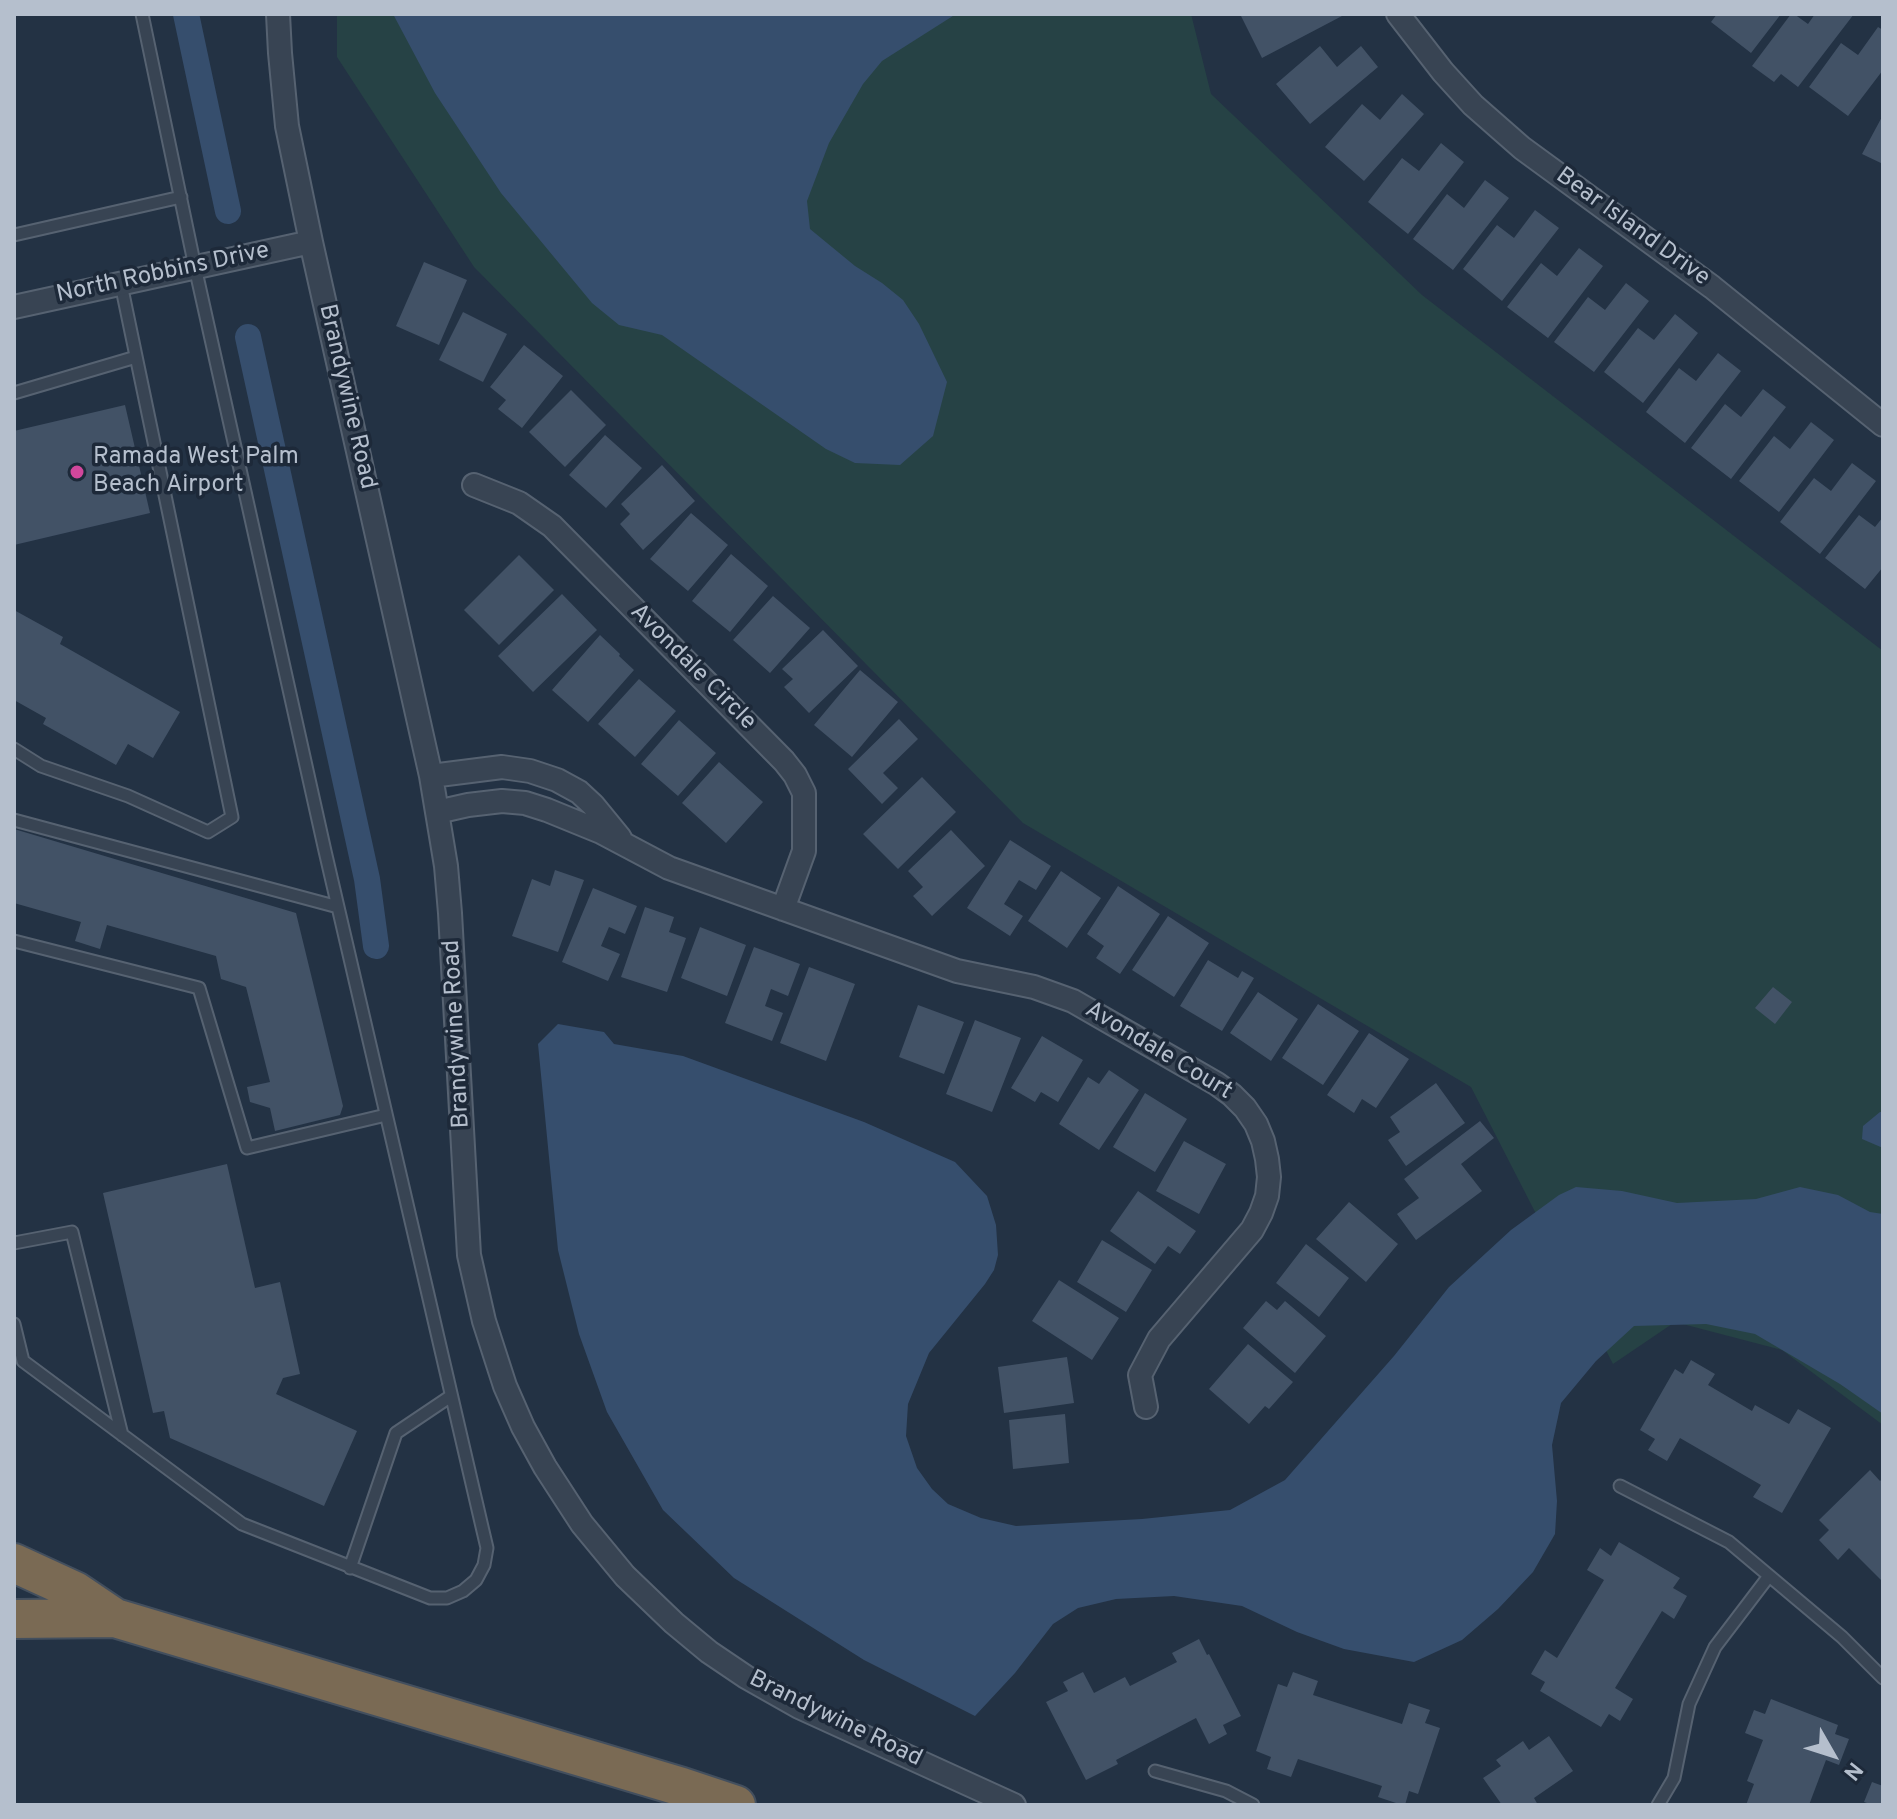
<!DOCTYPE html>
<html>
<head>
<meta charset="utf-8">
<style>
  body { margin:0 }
  #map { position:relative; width:1897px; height:1819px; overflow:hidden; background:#233244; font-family:Overpass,sans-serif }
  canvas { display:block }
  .frame { position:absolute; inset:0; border:16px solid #b5bfcd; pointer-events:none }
  .north { position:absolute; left:1793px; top:1715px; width:80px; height:80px; -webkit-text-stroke:6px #1d2939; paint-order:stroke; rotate:129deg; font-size:22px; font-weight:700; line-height:32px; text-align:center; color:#b5bfcd }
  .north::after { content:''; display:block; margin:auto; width:28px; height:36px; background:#b5bfcd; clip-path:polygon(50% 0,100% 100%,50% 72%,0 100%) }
</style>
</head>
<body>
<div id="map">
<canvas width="1897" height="1819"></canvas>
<div class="frame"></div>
<div class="north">N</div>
</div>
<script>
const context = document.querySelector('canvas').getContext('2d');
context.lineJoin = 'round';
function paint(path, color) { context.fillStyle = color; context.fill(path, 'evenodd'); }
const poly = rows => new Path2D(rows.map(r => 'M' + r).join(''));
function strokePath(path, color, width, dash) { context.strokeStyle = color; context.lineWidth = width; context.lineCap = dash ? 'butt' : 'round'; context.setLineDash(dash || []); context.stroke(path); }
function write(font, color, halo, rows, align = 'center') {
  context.font = font + ' Overpass,sans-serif'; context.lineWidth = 7; context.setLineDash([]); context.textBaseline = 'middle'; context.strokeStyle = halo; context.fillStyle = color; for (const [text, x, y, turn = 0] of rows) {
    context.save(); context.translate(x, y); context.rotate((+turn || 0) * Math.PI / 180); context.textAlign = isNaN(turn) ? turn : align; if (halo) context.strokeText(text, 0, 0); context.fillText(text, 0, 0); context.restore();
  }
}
paint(poly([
  [337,14,1191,14,1211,94,1422,295,1883,651,1883,1425,1782,1350,1675,1322,1613,1364,1471,1087,1023,823,474,267,337,57]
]), '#264245');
paint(poly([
  [393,14,956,14,882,61,863,84,829,143,807,201,810,229,855,266,882,283,903,300,919,324,947,382,933,436,900,465,855,463,826,449,662,335,619,325,592,303,501,193,435,93],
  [558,1024,604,1032,614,1044,683,1056,864,1122,955,1162,987,1196,996,1225,998,1255,994,1270,985,1284,929,1353,908,1404,906,1436,917,1468,932,1489,948,1504,981,1518,1016,1526,1142,1519,1230,1510,1285,1480,1394,1356,1449,1287,1511,1230,1559,1195,1576,1187,1622,1191,1677,1203,1756,1199,1800,1187,1838,1195,1870,1212,1883,1214,1883,1414,1840,1384,1755,1334,1706,1324,1634,1326,1596,1361,1561,1403,1552,1445,1557,1501,1555,1534,1533,1572,1498,1609,1462,1640,1414,1662,1344,1649,1297,1632,1242,1606,1174,1596,1116,1599,1078,1608,1053,1624,1015,1673,975,1716,864,1660,734,1578,663,1510,607,1412,579,1334,558,1250,538,1044],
  [1880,1112,1883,1112,1883,1148,1862,1139,1863,1126]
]), '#364e6d');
strokePath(poly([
  [186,14,228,211],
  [248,337,367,879,376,946]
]), '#364e6d', 26);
paint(poly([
  [1240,14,1341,14,1342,16,1262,58],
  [1717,14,1781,14,1751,53,1711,22],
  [1791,14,1794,14,1808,24,1815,14,1854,14,1798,87,1781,74,1774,82,1752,66],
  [1878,27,1883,30,1883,70,1848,116,1809,87,1841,43,1858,55],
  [1320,46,1337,67,1361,46,1378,67,1310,124,1276,84],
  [1402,94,1424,114,1364,181,1325,147,1362,104,1380,120],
  [1883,115,1883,164,1862,154],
  [1441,143,1464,162,1408,234,1368,202,1402,158,1419,171],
  [1485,180,1509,198,1453,270,1413,239,1447,194,1464,208],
  [1535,210,1559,228,1502,301,1463,269,1497,225,1514,238],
  [1579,248,1603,266,1548,338,1507,307,1541,263,1557,276],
  [424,262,467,280,439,345,396,326],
  [1626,283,1649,301,1594,372,1554,342,1588,297,1605,310],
  [463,312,507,334,483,382,439,360],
  [1675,314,1698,333,1643,403,1604,372,1638,328,1654,340],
  [524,345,563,376,522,428,498,409,506,400,490,387],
  [1718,353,1741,371,1685,443,1646,412,1679,368,1696,381],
  [1763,389,1786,407,1731,479,1691,448,1725,404,1741,417],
  [571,390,606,425,565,467,529,432],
  [125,405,150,513,14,545,14,431],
  [1811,422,1834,440,1779,512,1739,481,1774,436,1790,449],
  [605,435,642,468,606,508,569,475],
  [1852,463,1876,481,1820,554,1780,522,1814,478,1831,491],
  [662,465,695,501,643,550,620,524,630,514,621,504],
  [691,513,728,545,688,591,650,559],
  [1859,515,1875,527,1883,517,1883,567,1865,589,1825,558],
  [731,554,768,586,730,632,692,601],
  [519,555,554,590,499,645,464,610],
  [562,594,597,630,533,692,498,656],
  [773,596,810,628,770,673,733,640],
  [14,610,63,637,60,644,180,712,153,758,128,744,116,765,43,724,46,718,14,700],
  [823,630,858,666,809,713,784,687,793,679,782,669],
  [600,635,620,654,619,656,634,670,588,722,552,690],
  [860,670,898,702,852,757,814,725],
  [639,679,676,711,635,757,598,724],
  [899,719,918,739,883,773,898,788,882,804,848,769],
  [679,720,716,753,678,796,641,764],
  [719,762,763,802,726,843,682,803],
  [922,777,956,812,898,869,863,834],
  [14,829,296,913,343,1106,340,1115,275,1131,270,1108,250,1102,247,1087,270,1082,246,987,221,979,216,956,107,925,100,949,75,941,81,922,14,903],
  [951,830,985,866,932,916,913,896,923,887,908,871],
  [1010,840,1051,866,1036,890,1019,880,1004,904,1023,916,1010,936,967,908],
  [555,870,584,880,558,952,512,936,532,879,550,886],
  [1061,871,1101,898,1067,948,1028,921],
  [1118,886,1160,914,1120,974,1096,958,1104,946,1087,934],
  [593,888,637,906,625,934,609,927,601,946,620,954,608,981,562,962],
  [645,907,674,917,669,932,686,938,667,992,621,977],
  [1168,916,1209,943,1174,997,1132,970],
  [700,927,746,945,727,996,681,978],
  [754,947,800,964,788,996,771,989,765,1006,783,1013,772,1041,725,1023],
  [1208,960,1238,978,1242,971,1254,978,1222,1031,1180,1006],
  [809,967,855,984,826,1061,780,1043],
  [1773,987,1792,1002,1775,1024,1755,1008],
  [1258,992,1298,1019,1271,1061,1230,1033],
  [1318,1004,1359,1031,1323,1085,1282,1058],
  [918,1005,964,1022,944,1074,899,1057],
  [975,1020,1021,1038,992,1112,946,1094],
  [1369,1033,1409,1059,1376,1108,1362,1099,1354,1113,1327,1095],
  [1042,1036,1083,1060,1058,1102,1041,1092,1035,1102,1011,1088],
  [1109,1070,1139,1090,1099,1150,1059,1124,1088,1077,1099,1084],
  [1436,1083,1465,1123,1406,1166,1388,1140,1400,1132,1390,1117],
  [1145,1093,1187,1119,1155,1172,1113,1147],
  [1480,1121,1494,1138,1461,1164,1482,1191,1416,1240,1397,1214,1419,1198,1404,1179],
  [1184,1141,1226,1164,1199,1214,1156,1191],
  [227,1164,255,1288,280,1282,300,1374,283,1378,276,1394,357,1431,324,1506,170,1438,164,1411,153,1413,103,1193],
  [1138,1191,1196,1231,1180,1254,1168,1246,1155,1264,1110,1231],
  [1349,1202,1398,1244,1366,1282,1316,1239],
  [1102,1240,1152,1270,1126,1312,1077,1282],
  [1306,1244,1349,1278,1319,1317,1276,1283],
  [1059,1280,1119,1318,1092,1360,1032,1321],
  [1266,1301,1277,1310,1285,1301,1326,1336,1295,1373,1243,1328],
  [1248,1344,1293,1382,1269,1409,1265,1406,1249,1424,1209,1389],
  [1067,1357,1074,1403,1004,1413,998,1367],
  [1691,1360,1715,1374,1708,1385,1752,1411,1755,1405,1789,1424,1798,1409,1831,1428,1782,1513,1753,1497,1761,1485,1680,1438,1667,1461,1648,1450,1655,1439,1640,1430,1675,1369,1683,1374],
  [1065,1414,1069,1463,1013,1469,1009,1420],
  [1870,1470,1880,1481,1883,1478,1883,1582,1849,1548,1838,1560,1819,1540,1829,1530,1819,1520],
  [1619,1542,1680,1578,1673,1588,1687,1596,1674,1619,1662,1611,1615,1688,1633,1699,1620,1721,1609,1714,1601,1727,1540,1691,1545,1682,1531,1674,1545,1650,1557,1658,1604,1580,1587,1570,1600,1548,1611,1556],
  [1199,1639,1207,1655,1209,1654,1241,1716,1223,1725,1227,1734,1209,1744,1196,1718,1116,1760,1118,1764,1086,1780,1046,1702,1068,1691,1063,1682,1083,1672,1094,1693,1125,1677,1130,1686,1177,1662,1172,1653],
  [1293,1672,1318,1681,1313,1695,1402,1724,1409,1703,1430,1710,1425,1723,1440,1728,1418,1794,1409,1791,1405,1805,1402,1805,1378,1797,1382,1786,1298,1759,1291,1777,1267,1769,1271,1757,1256,1751,1278,1684,1287,1687],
  [1771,1699,1838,1725,1835,1734,1849,1739,1839,1765,1826,1760,1809,1805,1746,1805,1754,1784,1747,1781,1763,1740,1745,1733,1754,1710,1765,1714],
  [1549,1736,1573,1771,1534,1798,1538,1805,1502,1805,1483,1778,1501,1766,1496,1760,1523,1741,1529,1750],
  [1872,1782,1883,1786,1883,1805,1873,1805,1864,1802]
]), '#425266');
const service = poly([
  [14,235,181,197],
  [14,393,136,357],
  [14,749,41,766,128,796,208,832,232,817,121,284],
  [14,820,338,907],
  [14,941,199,988,247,1148,386,1115],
  [14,1243,72,1232,122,1435],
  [14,1324,23,1361,242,1524,430,1598,447,1598,463,1591,476,1580,484,1565,487,1548,483,1531,325,851,195,267,142,14],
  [1620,1486,1729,1542,1842,1637,1883,1678],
  [350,1568,396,1433,451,1396],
  [1155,1771,1226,1791,1253,1805],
  [1658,1805,1674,1778,1689,1704,1715,1647,1769,1576]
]);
const minor = poly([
  [278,14,280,53,287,126,311,242,431,776,446,866,450,913,469,1255,484,1321,505,1386,523,1427,545,1467,582,1524,625,1576,674,1623,709,1652,746,1677,799,1707,1014,1805],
  [1398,14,1443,72,1473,105,1522,148,1712,287,1883,425],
  [14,307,311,242],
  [474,485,519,503,552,526,784,761,795,775,804,793,804,851,783,909],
  [431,776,502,767,530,771,557,780,579,792,593,805,620,838],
  [437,812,468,805,502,801,525,803,547,810,601,832,669,868,957,971,1034,987,1073,1001,1217,1084,1232,1095,1245,1108,1256,1124,1263,1141,1267,1159,1269,1177,1267,1196,1261,1213,1252,1230,1159,1339,1140,1375,1146,1407]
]);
const motorway = poly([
  [14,1563,75,1591,115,1618],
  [14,1619,115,1618,682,1787,736,1805]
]);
strokePath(service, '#566271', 15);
strokePath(minor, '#566271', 26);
strokePath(motorway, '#434f5e', 42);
strokePath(service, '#384453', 11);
strokePath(minor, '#384453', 22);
strokePath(motorway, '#7a6a54', 38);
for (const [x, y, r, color] of [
  [77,472,8,"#d1479c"]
]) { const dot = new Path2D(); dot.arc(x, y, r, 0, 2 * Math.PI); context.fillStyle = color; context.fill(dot); strokePath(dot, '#1d2939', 3); }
write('24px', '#b5bfcd', '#1d2939', [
  ["Bear Island Drive",1632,228,36],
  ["North Robbins Drive",163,274,-12],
  ["Brandywine Road",346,397,77],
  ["Avondale Circle",692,668,45],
  ["Brandywine Road",458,1034,-93],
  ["Avondale Court",1158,1052,31],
  ["Brandywine Road",835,1720,26]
]);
write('24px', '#b5bfcd', '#1d2939', [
  ["Ramada West Palm",93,458],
  ["Beach Airport",93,486]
], 'left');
</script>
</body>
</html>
